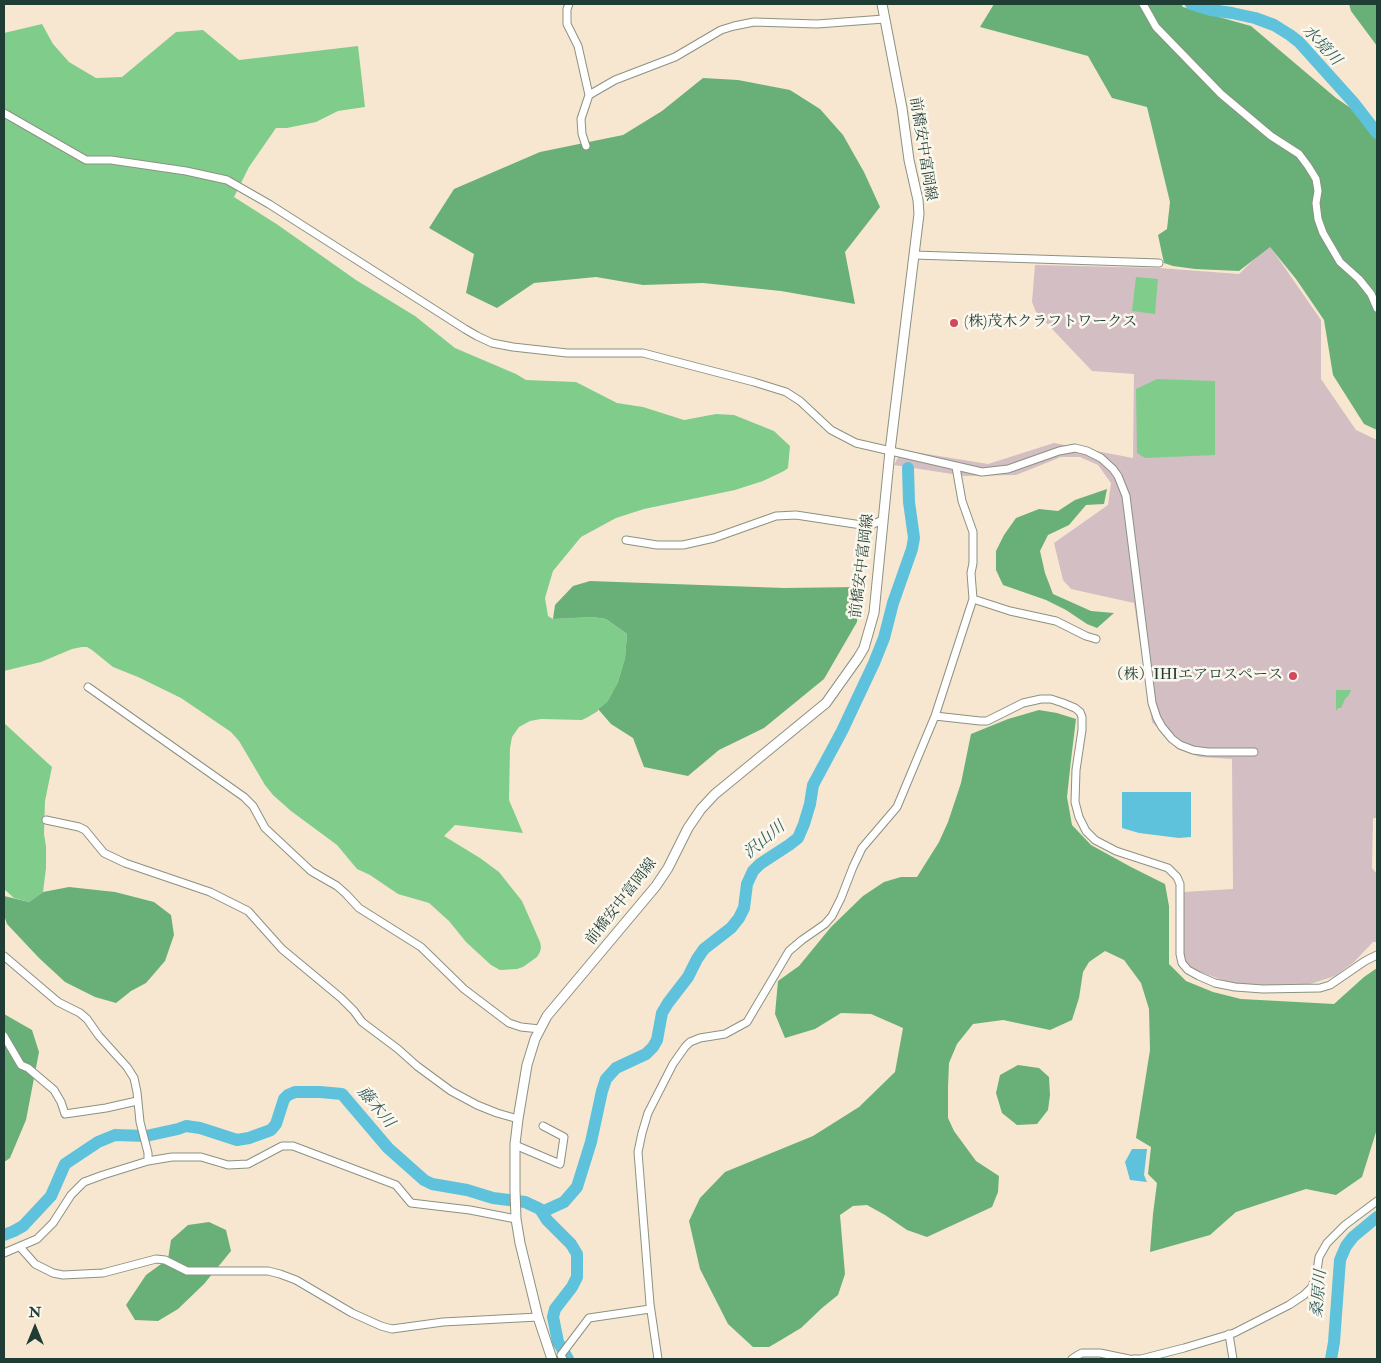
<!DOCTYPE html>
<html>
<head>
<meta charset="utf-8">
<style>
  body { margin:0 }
  #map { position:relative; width:1381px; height:1363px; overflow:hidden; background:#f7e7d1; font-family:"IM FELL Double Pica",serif }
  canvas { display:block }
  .frame { position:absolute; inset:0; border:5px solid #1f3d34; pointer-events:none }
  .north { position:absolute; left:10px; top:1303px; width:50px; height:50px; -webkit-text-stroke:4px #fbf7ec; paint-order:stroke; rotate:0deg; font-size:14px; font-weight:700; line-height:20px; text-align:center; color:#1f3d34 }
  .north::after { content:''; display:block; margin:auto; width:18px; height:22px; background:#1f3d34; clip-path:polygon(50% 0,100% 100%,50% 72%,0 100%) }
</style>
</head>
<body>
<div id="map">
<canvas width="1381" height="1363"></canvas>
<div class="frame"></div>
<div class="north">N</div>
</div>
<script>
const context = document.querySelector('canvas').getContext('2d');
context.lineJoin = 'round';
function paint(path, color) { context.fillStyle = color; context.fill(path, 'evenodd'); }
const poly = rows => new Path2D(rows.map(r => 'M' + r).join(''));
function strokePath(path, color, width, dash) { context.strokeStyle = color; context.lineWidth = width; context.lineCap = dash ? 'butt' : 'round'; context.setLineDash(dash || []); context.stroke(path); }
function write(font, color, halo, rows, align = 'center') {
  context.font = font + ' "IM FELL Double Pica","Noto Serif JP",serif'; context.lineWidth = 5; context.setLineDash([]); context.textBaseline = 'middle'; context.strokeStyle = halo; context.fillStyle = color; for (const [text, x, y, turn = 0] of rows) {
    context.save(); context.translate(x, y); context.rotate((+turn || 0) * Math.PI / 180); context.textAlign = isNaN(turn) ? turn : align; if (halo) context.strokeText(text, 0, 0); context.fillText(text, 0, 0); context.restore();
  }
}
paint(poly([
  [1269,245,1321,320,1321,379,1356,430,1377,440,1377,818,1373,818,1372,868,1377,874,1377,942,1373,942,1354,962,1335,976,1304,986,1240,986,1189,968,1183,958,1183,892,1233,889,1232,759,1200,757,1177,749,1152,722,1134,603,1071,589,1063,580,1054,543,1108,505,1111,483,1098,465,1080,457,1061,457,1016,475,965,476,894,465,902,450,988,464,1054,443,1133,458,1134,374,1092,371,1036,312,1032,302,1035,265,1159,268,1239,274]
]), '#d2bec3');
paint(poly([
  [42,24,53,44,69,62,96,78,122,77,176,32,203,30,239,60,358,46,365,107,338,111,316,122,287,128,276,128,249,167,234,197,278,225,356,280,415,316,455,348,516,374,526,380,576,382,617,403,643,407,684,420,716,414,734,415,774,431,790,446,788,468,784,471,763,481,735,490,644,509,616,518,581,537,553,571,545,598,548,616,553,619,593,617,606,619,627,634,625,658,618,682,607,702,598,709,598,711,588,717,582,720,541,719,530,721,519,727,512,737,510,748,509,800,523,833,455,825,444,836,480,858,499,872,522,901,540,942,541,947,540,952,537,957,523,967,517,969,500,970,491,965,466,942,449,921,429,903,398,894,370,875,357,869,337,845,291,811,273,795,265,785,239,741,231,732,181,698,138,677,113,667,92,650,87,647,82,647,72,649,41,662,4,671,4,33],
  [1136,277,1158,279,1155,314,1132,311],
  [1157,379,1215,381,1215,455,1145,458,1137,453,1136,389],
  [1336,690,1351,690,1349,695,1345,699,1341,708,1338,708,1336,711],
  [4,723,52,767,45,801,44,834,46,846,46,868,43,892,29,902,14,898,4,889]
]), '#80cd8b');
paint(poly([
  [994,4,1181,4,1183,7,1251,26,1336,98,1377,126,1377,430,1364,424,1333,375,1324,320,1296,279,1270,247,1239,271,1195,269,1173,266,1164,263,1158,235,1167,229,1170,202,1147,107,1112,98,1088,56,980,27],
  [1349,4,1377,4,1377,46,1351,11],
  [703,78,738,80,790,90,820,109,843,135,864,172,880,207,845,252,855,304,781,291,703,283,643,285,596,277,534,283,497,308,466,293,474,254,429,228,454,189,540,152,623,135,662,111],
  [1107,489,1104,504,1086,505,1069,525,1048,535,1040,551,1045,573,1053,594,1091,611,1114,613,1097,628,1087,624,1066,610,1046,600,1003,585,996,570,996,551,1004,535,1016,518,1039,509,1058,511,1075,500],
  [590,581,784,588,859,587,857,622,824,679,764,728,719,750,688,776,644,767,633,738,611,724,598,709,607,702,618,682,625,658,627,634,606,619,593,617,553,619,555,605,573,586],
  [1039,710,1057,713,1076,719,1071,760,1067,797,1072,825,1091,845,1131,867,1165,884,1169,906,1169,964,1186,981,1213,992,1241,999,1334,1004,1364,977,1377,968,1377,1129,1362,1177,1336,1195,1306,1189,1260,1204,1236,1212,1210,1235,1150,1252,1153,1214,1157,1183,1148,1174,1151,1147,1136,1138,1150,1050,1149,1009,1141,983,1124,960,1105,951,1089,962,1083,972,1079,998,1072,1020,1050,1030,1003,1020,973,1024,957,1044,949,1063,948,1087,948,1118,954,1131,976,1161,999,1176,998,1192,992,1207,927,1237,907,1230,885,1215,867,1205,853,1206,840,1215,845,1274,838,1295,822,1308,801,1328,781,1340,769,1347,753,1347,728,1324,700,1269,689,1221,700,1198,725,1172,813,1136,859,1107,895,1072,903,1028,871,1014,841,1013,815,1029,785,1038,775,1014,778,981,799,966,831,927,863,896,884,882,901,877,917,877,939,842,948,822,961,783,971,734,1008,719],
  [69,887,115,892,154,902,171,915,174,935,165,961,146,983,131,991,116,1003,95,997,65,982,39,958,7,924,4,915,4,896,29,902,43,892],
  [4,1014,32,1030,39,1052,26,1120,10,1158,4,1162],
  [1018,1065,1039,1068,1049,1077,1050,1095,1048,1110,1037,1124,1017,1125,1002,1113,996,1093,1000,1075],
  [209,1222,226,1230,231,1251,204,1284,178,1309,158,1321,135,1320,126,1305,146,1275,168,1259,171,1240,188,1225]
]), '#68b077');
paint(poly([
  [1122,792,1191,792,1191,837,1179,838,1139,833,1122,828],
  [1132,1149,1147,1149,1144,1175,1147,1182,1130,1180,1125,1162]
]), '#5ec2dc');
strokePath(poly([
  [1191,4,1211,10,1232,13,1255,18,1274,25,1290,35,1299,42,1353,102,1377,133],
  [542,1212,564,1202,577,1187,591,1142,602,1091,606,1079,616,1068,646,1054,653,1047,657,1040,662,1013,668,1003,688,977,697,959,704,949,731,928,739,918,744,908,747,884,753,871,760,864,789,845,798,838,804,824,810,804,813,785,842,731,874,663,884,638,893,603,912,549,914,538,909,502,908,468],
  [4,1235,14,1231,23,1226,51,1196,65,1164,98,1142,115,1135,146,1136,178,1129,186,1126,200,1128,237,1140,249,1138,271,1130,276,1124,284,1099,288,1095,295,1092,320,1092,342,1094,388,1148,424,1180,432,1184,467,1190,493,1198,525,1202,540,1209,547,1220,571,1244,577,1254,577,1277,572,1287,555,1309,553,1317,558,1342,568,1359],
  [1331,1359,1334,1342,1340,1260,1346,1246,1353,1237,1377,1217]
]), '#5ec2dc', 12);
const minor = poly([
  [569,4,567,9,567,24,578,46,589,95,615,80,675,57,721,30,734,26,754,22,817,24,884,19],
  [1143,4,1156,27,1221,94,1271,136,1299,154,1308,166,1316,179,1318,191,1316,203,1318,219,1323,233,1340,262,1359,279,1371,294,1377,308],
  [4,113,86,160,111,160,186,171,227,180,269,204,465,329,477,336,492,343,513,347,567,353,643,353,754,382,786,392,800,401,831,430,856,443,982,472,1008,469,1059,451,1075,448,1087,451,1101,458,1113,469,1118,476,1126,496,1152,703,1157,718,1162,727,1172,739,1180,745,1193,750,1208,752,1254,752],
  [586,146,582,134,581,119,589,95],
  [914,255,1159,263],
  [626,540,657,545,683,545,714,538,776,516,796,515,868,526,883,520],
  [973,599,1010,611,1056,621,1086,636,1096,639],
  [88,687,244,797,253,806,265,828,311,871,337,886,346,894,359,908,421,947,464,989,509,1023,521,1027,540,1029],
  [935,716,980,721,987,721,1023,703,1041,699,1051,699,1063,703,1075,708,1080,712,1082,717,1082,730,1076,770,1075,802,1079,817,1086,831,1095,840,1116,851,1168,868,1177,877,1180,884,1180,954,1182,963,1188,970,1199,976,1215,983,1235,987,1263,989,1320,988,1330,985,1365,961,1377,955],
  [46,820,79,827,85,830,104,853,125,863,210,892,248,911,282,949,341,998,354,1011,362,1022,398,1049,417,1066,451,1091,477,1105,497,1113,518,1119],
  [4,956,58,1002,80,1013,87,1019,99,1036,127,1067,134,1078,137,1092,140,1122,148,1153,148,1161],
  [4,1036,21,1065,28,1068,54,1090,61,1102,65,1114,106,1108,137,1101],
  [515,1145,560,1164,564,1137,543,1126],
  [20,1247,35,1264,53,1273,63,1275,103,1273,156,1259,165,1260,187,1271,268,1271,280,1274,296,1280,352,1313,381,1326,392,1329,443,1322,538,1317],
  [4,1253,37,1239,53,1223,71,1195,84,1182,103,1175,148,1161,172,1157,201,1157,228,1165,248,1164,282,1146,293,1146,396,1185,411,1203,470,1210,516,1219],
  [1229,1334,1233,1359],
  [563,1359,561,1355,589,1318,650,1309],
  [658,1359,650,1304,638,1152,642,1133,648,1113,673,1064,685,1047,690,1042,700,1038,725,1034,747,1022,789,951,802,940,825,924,832,916,841,898,853,867,862,848,897,807,935,716,973,599,971,573,973,563,973,532,962,501,956,467],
  [1072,1359,1078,1355,1082,1353,1100,1353,1129,1359],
  [1133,1359,1141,1359,1184,1348,1234,1333,1289,1305,1304,1295,1311,1288,1316,1278,1319,1257,1327,1243,1345,1225,1377,1201]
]);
const major = poly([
  [552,1359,538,1317,520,1243,516,1219,515,1190,515,1144,518,1119,527,1065,535,1039,547,1016,656,886,668,868,688,828,701,809,715,794,826,703,858,658,864,648,874,613,890,451,919,214,918,200,909,160,902,108,882,4]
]);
strokePath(minor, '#8b9282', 9);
strokePath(major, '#8b9282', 11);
strokePath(minor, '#fff', 7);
strokePath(major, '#fff', 9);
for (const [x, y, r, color] of [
  [954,323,5,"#d1495b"],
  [1293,676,5,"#d1495b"]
]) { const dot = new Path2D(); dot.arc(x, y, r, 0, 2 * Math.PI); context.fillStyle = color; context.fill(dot); strokePath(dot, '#fbf7ec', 2); }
write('15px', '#1f3d34', '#fbf7ec', [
  ["前橋安中富岡線",922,149,81],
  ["前橋安中富岡線",863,566,-83],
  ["前橋安中富岡線",622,902,-52]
]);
write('15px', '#1f3d34', '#fbf7ec', [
  ["(株)茂木クラフトワークス",964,323],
  ["（株）IHIエアロスペース",1283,676,"right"]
], 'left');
write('italic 16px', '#2f5e5e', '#fbf7ec', [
  ["水境川",1321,46,47],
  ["沢山川",765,841,-40],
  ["藤木川",375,1108,50],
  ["桑原川",1320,1294,-85]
]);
</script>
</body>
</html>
